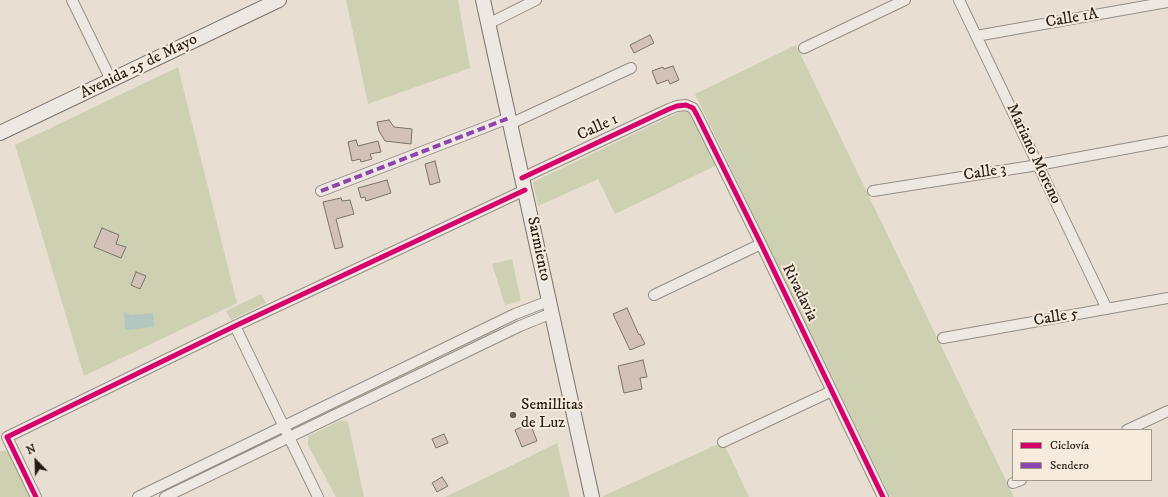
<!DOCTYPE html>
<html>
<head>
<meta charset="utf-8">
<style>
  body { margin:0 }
  #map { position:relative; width:1168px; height:497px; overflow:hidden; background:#e8dfd2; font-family:"IM FELL DW Pica",serif }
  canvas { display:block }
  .legend { position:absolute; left:1012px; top:429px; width:140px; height:52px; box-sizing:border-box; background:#f6ebdc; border:1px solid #a2988b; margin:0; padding:5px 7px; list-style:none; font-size:12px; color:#251b12 }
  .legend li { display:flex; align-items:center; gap:8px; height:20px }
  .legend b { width:20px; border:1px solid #a2988b }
  .north { position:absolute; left:16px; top:441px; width:40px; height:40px; -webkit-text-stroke:3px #f6ebdc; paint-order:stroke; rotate:337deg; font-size:11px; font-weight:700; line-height:16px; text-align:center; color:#251b12 }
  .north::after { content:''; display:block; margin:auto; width:14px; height:18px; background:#251b12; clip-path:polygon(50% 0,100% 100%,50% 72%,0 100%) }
</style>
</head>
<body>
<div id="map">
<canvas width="1168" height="497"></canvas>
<ul class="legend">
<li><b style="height:5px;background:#d6006c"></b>Ciclovía</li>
<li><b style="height:5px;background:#8e44ad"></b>Sendero</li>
</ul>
<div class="north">N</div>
</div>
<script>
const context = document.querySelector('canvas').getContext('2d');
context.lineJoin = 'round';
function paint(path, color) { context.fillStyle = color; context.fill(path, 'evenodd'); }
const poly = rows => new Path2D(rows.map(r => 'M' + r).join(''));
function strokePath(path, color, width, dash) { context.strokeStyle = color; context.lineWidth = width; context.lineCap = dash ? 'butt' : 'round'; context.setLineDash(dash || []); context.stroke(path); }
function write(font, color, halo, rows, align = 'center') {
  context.font = font + ' "IM FELL DW Pica",serif'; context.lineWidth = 4; context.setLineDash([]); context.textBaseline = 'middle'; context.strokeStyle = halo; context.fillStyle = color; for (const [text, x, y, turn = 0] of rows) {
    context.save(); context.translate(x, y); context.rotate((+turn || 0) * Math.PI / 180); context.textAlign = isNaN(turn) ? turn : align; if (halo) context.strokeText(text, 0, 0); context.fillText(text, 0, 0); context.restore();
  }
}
paint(poly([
  [346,0,458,0,470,68,368,104],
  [796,45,1014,497,890,497,695,94],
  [178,67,237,303,84,376,15,145],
  [682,111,689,111,719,164,615,214,598,179,538,206,533,182],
  [512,259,521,301,505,305,492,264],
  [261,294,266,303,231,320,226,311],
  [500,327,502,329,299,426,298,424],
  [342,420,348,422,364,497,336,497,308,445,308,436],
  [270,437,272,440,188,481,186,478],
  [723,442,749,497,603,497,603,496],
  [557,443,570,497,445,497,502,470],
  [5,450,12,454,31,497,0,497,0,452]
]), '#ced0b2');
paint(poly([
  [124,311,130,315,153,313,154,327,125,330]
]), '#b2c7c0');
const building = poly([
  [650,35,654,43,634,53,630,45,650,35],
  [673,66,679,80,670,84,668,80,657,84,652,71,663,67,664,69,673,66],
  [389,120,394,127,412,129,411,144,385,141,379,131,377,122,389,120],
  [356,140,358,146,378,141,381,152,370,154,372,159,361,162,360,159,352,161,348,142,356,140],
  [435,161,440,182,430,185,425,164,435,161],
  [387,180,391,193,366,201,365,197,361,198,358,188,387,180],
  [341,198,342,201,350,200,354,214,336,219,343,247,335,249,323,202,341,198],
  [102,228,119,235,116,244,126,247,121,258,94,247,102,228],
  [136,272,146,276,140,289,131,285,136,272],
  [627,308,639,335,640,334,645,344,630,350,613,314,627,308],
  [643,360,647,377,640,378,642,389,624,393,618,366,643,360],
  [530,423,537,441,522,447,515,430,530,423],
  [444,434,448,443,436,448,432,439,444,434],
  [442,477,448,486,437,492,432,483,442,477]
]);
paint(building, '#d3c1b9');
strokePath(building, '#79736c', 1);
const street = poly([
  [72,0,111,80],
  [959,0,1107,309],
  [488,24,536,0],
  [976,36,1168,2],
  [804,48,905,0],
  [510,124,631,68],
  [522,178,669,109,677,106,686,105,693,108,697,115,761,244,883,497],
  [321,191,509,118],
  [873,191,1038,165,1168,141],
  [654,295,761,244],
  [235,326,318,497],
  [943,338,1168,298],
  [1127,430,1168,411],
  [723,442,832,391],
  [1013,483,1021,480],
  [36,497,7,437,235,326,525,190],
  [138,497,515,314,549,301],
  [165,497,520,326,552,313]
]);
const secondary = poly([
  [483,0,592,497],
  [0,133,279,0]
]);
strokePath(street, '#948e86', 12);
strokePath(secondary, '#79736c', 16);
strokePath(street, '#ede8e1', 10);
strokePath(secondary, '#ede8e1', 14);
strokePath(poly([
  [321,191,509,118]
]), '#8e44ad', 4, [8, 4]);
strokePath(poly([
  [522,178,669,109,677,106,686,105,693,108,697,115,761,244,883,497],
  [36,497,7,437,235,326,525,190]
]), '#d6006c', 5);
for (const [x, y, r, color] of [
  [513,415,4,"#696055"]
]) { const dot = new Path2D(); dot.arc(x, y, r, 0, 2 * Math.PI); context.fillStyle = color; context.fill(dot); strokePath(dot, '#f6ebdc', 1.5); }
write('16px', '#251b12', '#f6ebdc', [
  ["Calle 1A",1072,19,-10],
  ["Avenida 25 de Mayo",139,67,-26],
  ["Calle 1",598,128,-25],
  ["Mariano Moreno",1033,154,65],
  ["Calle 3",985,173,-9],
  ["Sarmiento",538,249,78],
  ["Rivadavia",799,293,64],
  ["Calle 5",1056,318,-10]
]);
write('16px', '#251b12', '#f6ebdc', [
  ["Semillitas",521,406],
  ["de Luz",521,424]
], 'left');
</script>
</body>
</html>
